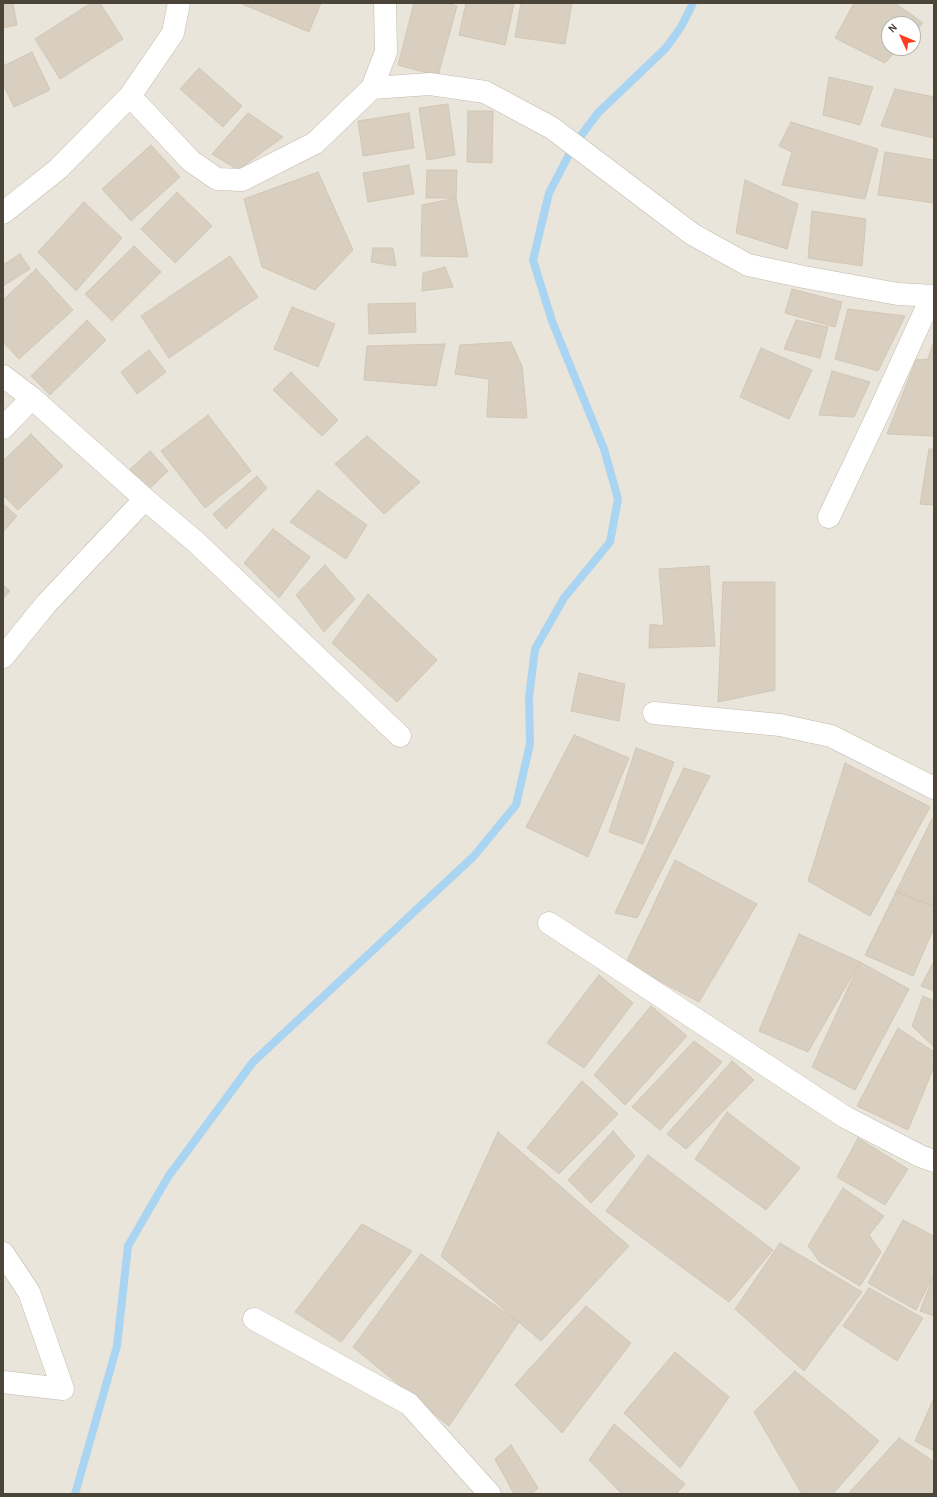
<!DOCTYPE html>
<html>
<head>
<meta charset="utf-8">
<style>
  body { margin:0 }
  #map { position:relative; width:937px; height:1497px; overflow:hidden; background:#f6f3ec; font-family:"Alegreya Sans",sans-serif }
  canvas { display:block }
  .frame { position:absolute; inset:0; border:4px solid #4b4439; pointer-events:none }
  .north { position:absolute; left:881px; top:16px; width:40px; height:40px; box-sizing:border-box; background:#fff; border:1px solid #b7b4b0; border-radius:50%; rotate:314deg; font-size:11px; font-weight:700; line-height:16px; text-align:center; color:#4b4439 }
  .north::after { content:''; display:block; margin:auto; width:14px; height:18px; background:#fc3f1d; clip-path:polygon(50% 0,100% 100%,50% 72%,0 100%) }
</style>
</head>
<body>
<div id="map">
<canvas width="937" height="1497"></canvas>
<div class="frame"></div>
<div class="north">N</div>
</div>
<script>
const context = document.querySelector('canvas').getContext('2d');
context.lineJoin = 'round';
function paint(path, color) { context.fillStyle = color; context.fill(path, 'evenodd'); }
const poly = rows => new Path2D(rows.map(r => 'M' + r).join(''));
function strokePath(path, color, width, dash) { context.strokeStyle = color; context.lineWidth = width; context.lineCap = dash ? 'butt' : 'round'; context.setLineDash(dash || []); context.stroke(path); }
paint(poly([
  [3,3,934,3,934,1494,3,1494],
  [889,24,913,24,913,48,889,48]
]), '#eae5da');
strokePath(poly([
  [75,1494,117,1346,128,1246,168,1177,253,1062,474,856,516,805,530,744,529,698,535,649,564,598,610,542,618,499,604,449,552,321,533,260,549,193,574,145,598,113,666,48,681,27,693,3]
]), '#a9d4f2', 8);
const building = poly([
  [3,3,13,3,17,25,3,28,3,3],
  [91,3,100,3,123,39,60,79,35,39,91,3],
  [240,3,321,3,309,32,240,3],
  [414,3,446,3,457,6,438,76,398,65,414,3],
  [466,3,514,4,505,45,459,35,466,3],
  [521,3,572,3,565,44,515,37,521,3],
  [854,3,895,3,923,23,913,34,913,24,889,24,889,48,899,48,885,63,835,38,854,3],
  [32,52,50,90,14,107,3,84,3,66,32,52],
  [199,68,242,106,223,127,180,89,199,68],
  [829,77,873,87,860,125,823,115,829,77],
  [895,89,934,97,934,138,881,126,895,89],
  [448,104,455,155,427,160,419,108,448,104],
  [468,111,493,111,492,163,467,162,468,111],
  [248,113,283,137,238,170,212,154,248,113],
  [409,113,414,148,363,156,358,121,409,113],
  [791,122,878,149,865,199,782,185,792,152,779,146,791,122],
  [151,145,180,177,131,221,102,189,151,145],
  [885,152,934,160,934,203,878,195,885,152],
  [409,165,414,194,368,202,363,173,409,165],
  [427,170,457,170,456,198,426,198,427,170],
  [318,172,353,250,315,290,262,267,244,199,318,172],
  [745,180,798,204,787,249,736,233,745,180],
  [177,192,212,226,175,263,141,229,177,192],
  [456,198,468,257,421,256,422,205,456,198],
  [84,202,122,238,76,291,38,252,84,202],
  [812,211,866,219,862,266,808,258,812,211],
  [134,246,161,272,112,321,85,294,134,246],
  [373,248,393,248,396,266,371,262,373,248],
  [20,254,30,269,3,286,3,265,20,254],
  [230,256,258,297,169,358,141,316,230,256],
  [445,267,453,287,422,291,423,273,445,267],
  [36,269,73,310,19,359,3,342,3,300,36,269],
  [792,289,842,302,835,327,785,313,792,289],
  [415,303,416,332,369,334,368,304,415,303],
  [292,307,335,324,318,367,274,349,292,307],
  [848,309,905,316,878,371,835,359,848,309],
  [87,320,106,340,50,395,31,376,87,320],
  [796,320,828,327,820,358,784,349,796,320],
  [934,341,934,436,887,434,916,360,928,359,934,341],
  [511,342,522,366,527,418,487,417,489,379,455,374,460,345,511,342],
  [445,344,436,386,364,380,367,346,445,344],
  [761,348,812,370,789,419,740,397,761,348],
  [149,350,166,372,137,394,121,372,149,350],
  [832,371,870,382,854,417,819,415,832,371],
  [291,372,338,420,322,436,273,390,291,372],
  [208,415,251,471,205,508,161,451,208,415],
  [31,434,63,466,18,510,3,495,3,461,31,434],
  [367,436,420,482,384,514,335,464,367,436],
  [929,449,934,449,934,505,920,504,929,449],
  [150,451,168,471,147,491,128,471,150,451],
  [257,476,267,488,226,529,213,514,257,476],
  [318,490,367,525,346,559,290,522,318,490],
  [3,504,17,516,3,532,3,504],
  [273,529,310,557,279,598,244,563,273,529],
  [325,565,355,599,324,632,296,595,325,565],
  [709,566,715,646,649,648,650,624,664,626,659,569,709,566],
  [723,582,775,582,775,690,718,702,723,582],
  [3,585,10,591,3,599,3,585],
  [368,594,437,660,397,702,332,643,368,594],
  [579,673,625,684,619,721,571,711,579,673],
  [574,735,629,758,588,857,526,827,574,735],
  [636,748,674,762,643,844,609,832,636,748],
  [845,763,930,807,870,916,808,881,845,763],
  [684,768,710,776,637,918,615,913,684,768],
  [932,819,934,820,934,906,896,892,932,819],
  [675,860,757,904,699,1002,626,963,675,860],
  [896,892,934,906,934,928,913,976,865,955,896,892],
  [799,934,860,962,808,1052,759,1031,799,934],
  [934,961,934,991,921,986,934,961],
  [860,962,909,989,855,1090,812,1067,860,962],
  [599,975,633,1003,584,1068,547,1043,599,975],
  [923,996,934,1001,934,1047,912,1026,923,996],
  [651,1006,687,1036,625,1105,594,1075,651,1006],
  [898,1028,934,1052,934,1067,908,1130,857,1106,898,1028],
  [694,1041,722,1062,660,1130,632,1107,694,1041],
  [732,1061,754,1080,686,1149,667,1134,732,1061],
  [582,1081,618,1114,559,1174,527,1148,582,1081],
  [727,1112,800,1168,766,1210,695,1159,727,1112],
  [613,1131,635,1156,591,1203,568,1180,613,1131],
  [498,1132,629,1246,541,1341,441,1256,498,1132],
  [858,1138,908,1169,885,1205,837,1177,858,1138],
  [648,1155,773,1250,729,1302,606,1211,648,1155],
  [843,1188,884,1216,869,1235,881,1252,860,1286,820,1262,808,1246,843,1188],
  [903,1220,934,1236,934,1274,916,1310,868,1283,903,1220],
  [362,1224,412,1251,341,1342,295,1312,362,1224],
  [780,1243,862,1292,804,1371,735,1309,780,1243],
  [421,1254,519,1322,449,1426,353,1347,421,1254],
  [934,1275,934,1316,920,1311,934,1275],
  [869,1288,923,1318,897,1361,843,1326,869,1288],
  [586,1306,631,1343,562,1433,515,1385,586,1306],
  [675,1352,729,1397,680,1468,624,1413,675,1352],
  [795,1371,879,1441,833,1494,802,1494,754,1412,795,1371],
  [934,1398,934,1451,915,1441,934,1398],
  [614,1424,685,1484,676,1494,622,1494,589,1460,614,1424],
  [899,1438,934,1462,934,1494,848,1494,899,1438],
  [511,1445,538,1488,532,1494,514,1494,495,1459,511,1445]
]);
paint(building, '#d8cfc1');
strokePath(building, '#d3c7b4', 1);
const minor = poly([
  [372,88,430,84,485,92,552,128,692,234,748,265,804,277,898,294,934,296],
  [130,96,191,161,217,179,242,180,315,143,372,88,386,52,385,3],
  [3,213,58,169,130,96,173,33,179,3],
  [3,376,32,398,145,499,196,542,400,736],
  [3,428,32,398],
  [829,517,879,412,932,296],
  [3,657,46,604,145,499],
  [654,713,780,725,831,736,934,788],
  [549,923,845,1117,920,1156,934,1161],
  [3,1253,29,1292,63,1389,3,1382],
  [254,1319,409,1404,490,1494]
]);
strokePath(minor, '#c2bbae', 23);
strokePath(minor, '#fff', 22);
</script>
</body>
</html>
